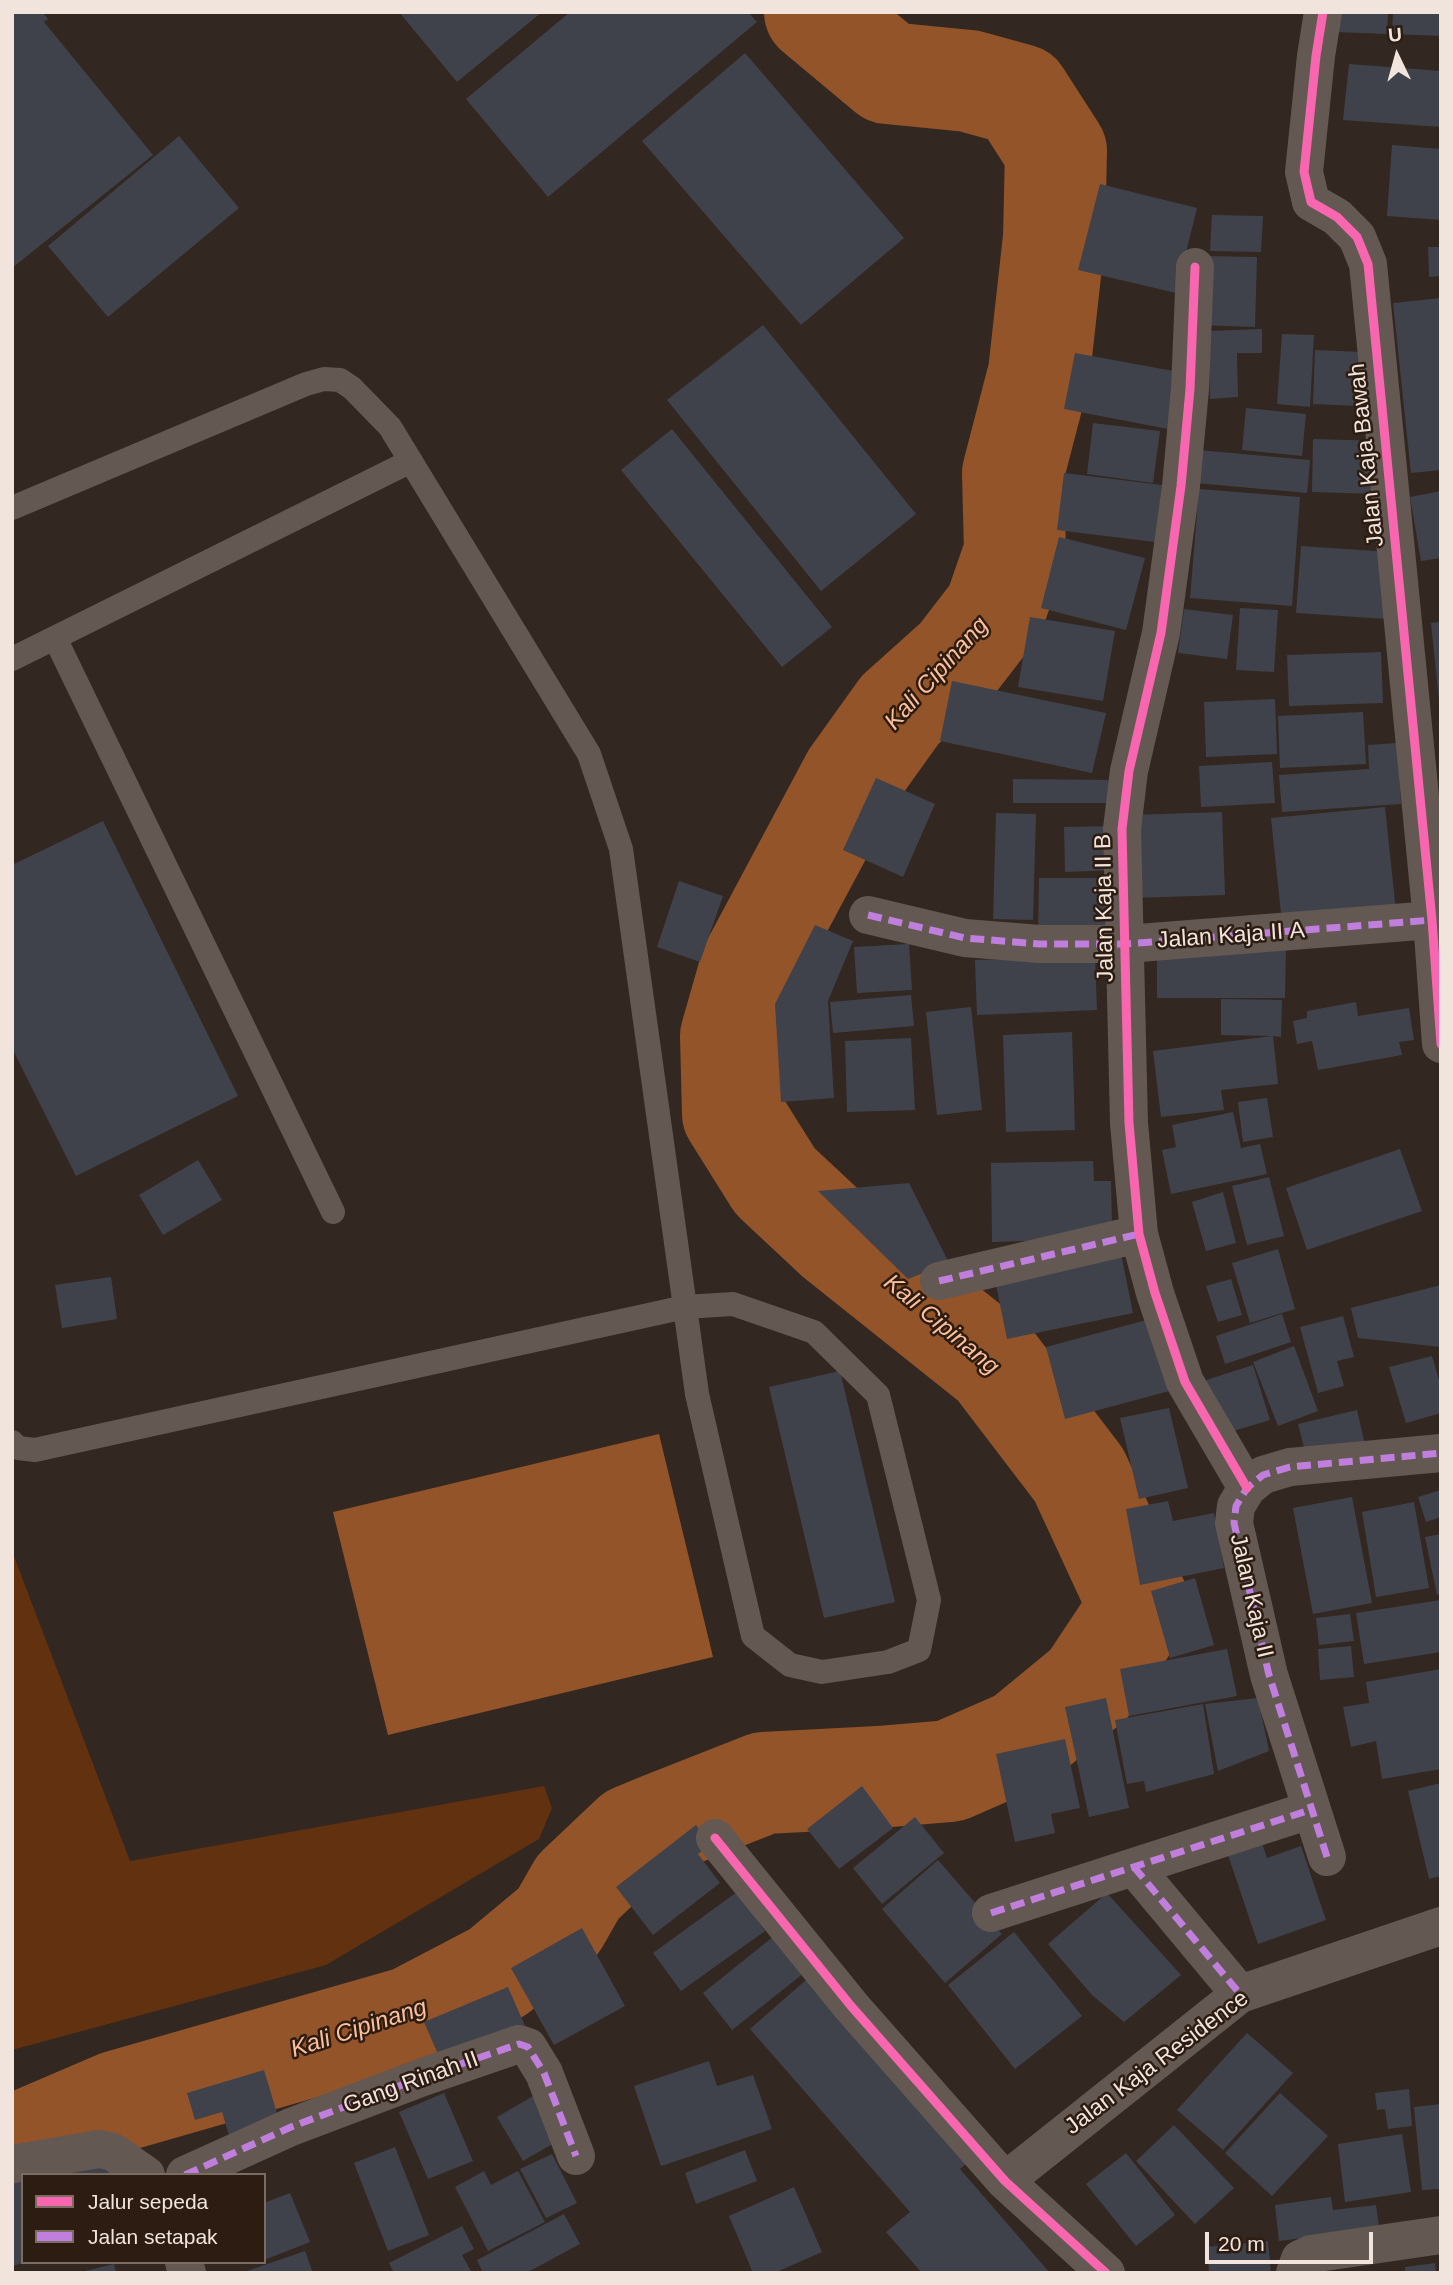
<!DOCTYPE html>
<html>
<head>
<meta charset="utf-8">
<style>
  body { margin:0 }
  #map { position:relative; width:1453px; height:2285px; overflow:hidden; background:#322721; font-family:Arial,sans-serif }
  canvas { display:block }
  .frame { position:absolute; inset:0; border:14px solid #f0e4dd; pointer-events:none }
  .legend { position:absolute; left:21px; top:2173px; width:245px; height:91px; box-sizing:border-box; background:#2d1c11; border:2px solid #7b6c63; margin:0; padding:9px 12px; list-style:none; font-size:21px; color:#f0e4dd }
  .legend li { display:flex; align-items:center; gap:14px; height:35px }
  .legend b { width:35px; border:2px solid #7b6c63 }
  .north { position:absolute; left:1362px; top:21px; width:70px; height:70px; -webkit-text-stroke:5px #2d1c11; paint-order:stroke; rotate:355deg; font-size:19px; font-weight:700; line-height:28px; text-align:center; color:#f0e4dd }
  .north::after { content:''; display:block; margin:auto; width:24px; height:32px; background:#f0e4dd; clip-path:polygon(50% 0,100% 100%,50% 72%,0 100%) }
  .scale { position:absolute; left:1205px; top:2232px; width:168px; height:32px; box-sizing:border-box; border:4px solid #f0e4dd; border-top:0; padding-left:9px; font-size:21px; line-height:24px; white-space:nowrap; color:#f0e4dd; -webkit-text-stroke:5px #2d1c11; paint-order:stroke }
</style>
</head>
<body>
<div id="map">
<canvas width="1453" height="2285"></canvas>
<div class="frame"></div>
<ul class="legend">
<li><b style="height:9px;background:#f766af"></b>Jalur sepeda</li>
<li><b style="height:9px;background:#c07fdc"></b>Jalan setapak</li>
</ul>
<div class="north">U</div>
<div class="scale">20 m</div>
</div>
<script>
const context = document.querySelector('canvas').getContext('2d');
context.lineJoin = 'round';
function paint(path, color) { context.fillStyle = color; context.fill(path, 'evenodd'); }
const poly = rows => new Path2D(rows.map(r => 'M' + r).join(''));
function strokePath(path, color, width, dash) { context.strokeStyle = color; context.lineWidth = width; context.lineCap = dash ? 'butt' : 'round'; context.setLineDash(dash || []); context.stroke(path); }
function write(font, color, halo, rows, align = 'center') {
  context.font = font + ' Arial,sans-serif'; context.lineWidth = 5; context.setLineDash([]); context.textBaseline = 'middle'; context.strokeStyle = halo; context.fillStyle = color; for (const [text, x, y, turn = 0] of rows) {
    context.save(); context.translate(x, y); context.rotate((+turn || 0) * Math.PI / 180); context.textAlign = isNaN(turn) ? turn : align; if (halo) context.strokeText(text, 0, 0); context.fillText(text, 0, 0); context.restore();
  }
}
paint(poly([
  [12,1551,130,1861,544,1786,552,1808,539,1839,326,1965,12,2050]
]), '#613110');
paint(poly([
  [659,1434,713,1657,388,1735,333,1512]
]), '#935429');
strokePath(poly([
  [12,2144,21,2143,119,2101,412,2017,498,1972,558,1922,578,1887,633,1835,662,1823,764,1783,879,1777,950,1771,1021,1740,1089,1684,1140,1607,1079,1475,995,1365,837,1239,775,1181,733,1114,731,1036,751,966,852,777,900,710,958,658,995,610,1015,552,1013,473,1039,373,1054,238,1056,151,1020,95,969,81,888,73,815,12]
]), '#935429', 102);
paint(poly([
  [12,12,42,12,48,19,44,22,153,155,12,268],
  [399,12,542,12,457,82],
  [570,12,748,12,757,22,548,197,466,99],
  [1335,12,1388,12,1387,34,1335,32],
  [1393,12,1441,12,1441,36,1392,34],
  [745,53,904,238,801,325,642,141],
  [1349,64,1441,71,1441,127,1343,120],
  [179,136,239,208,108,317,48,246],
  [1392,145,1441,149,1441,220,1387,216],
  [1100,184,1197,208,1176,293,1078,270],
  [1212,215,1263,216,1261,252,1210,251],
  [1428,247,1441,247,1441,276,1429,277],
  [1200,256,1257,257,1255,327,1198,325],
  [1441,298,1441,470,1411,473,1393,303],
  [763,325,916,514,821,591,667,400],
  [1262,329,1262,353,1237,353,1238,397,1210,399,1208,331],
  [1282,334,1314,335,1310,407,1277,404],
  [1315,350,1361,352,1359,406,1313,404],
  [1075,353,1179,372,1168,429,1064,409],
  [1246,408,1306,414,1302,456,1242,450],
  [1093,423,1160,431,1153,483,1087,474],
  [672,429,832,627,782,667,621,470],
  [1313,439,1381,441,1379,494,1312,492],
  [1198,450,1310,460,1307,493,1195,483],
  [1064,473,1162,485,1155,542,1057,530],
  [1199,489,1300,497,1292,606,1190,598],
  [1441,491,1441,558,1421,561,1410,497],
  [1059,537,1145,558,1126,630,1041,608],
  [1301,546,1390,552,1386,619,1296,613],
  [1240,608,1278,610,1274,672,1236,670],
  [1184,609,1233,615,1227,659,1178,653],
  [1030,617,1115,631,1103,701,1018,687],
  [1441,622,1441,700,1439,700,1431,623],
  [1381,652,1383,703,1289,706,1287,655],
  [952,681,1106,713,1092,773,940,741],
  [1275,699,1277,754,1206,757,1204,702],
  [1363,712,1366,764,1280,768,1278,716],
  [1397,743,1401,804,1282,812,1279,775,1369,769,1368,745],
  [1272,762,1275,803,1201,807,1199,766],
  [876,778,935,804,903,877,843,850],
  [1013,779,1115,780,1115,803,1013,803],
  [1385,807,1396,911,1282,923,1271,818],
  [1222,812,1225,895,1133,898,1130,815],
  [996,813,1036,814,1033,920,993,919],
  [103,821,238,1096,76,1176,12,1048,12,865],
  [1114,826,1115,870,1065,872,1064,827],
  [1039,878,1114,878,1114,935,1038,936],
  [679,881,723,896,700,962,657,947],
  [815,925,853,941,828,1001,834,1098,781,1102,775,1004],
  [1286,943,1285,998,1157,998,1157,944],
  [909,944,912,990,857,993,854,947],
  [1095,956,1097,1010,977,1015,975,960],
  [911,995,914,1026,833,1033,830,1002],
  [1221,999,1282,1000,1281,1037,1273,1036,1278,1084,1221,1090,1224,1110,1161,1117,1153,1051,1272,1036,1221,1035],
  [1356,1002,1358,1016,1409,1008,1414,1040,1399,1042,1402,1055,1318,1070,1312,1041,1297,1044,1293,1021,1307,1018,1307,1011],
  [971,1007,982,1110,937,1115,926,1012],
  [1072,1032,1075,1130,1006,1132,1003,1035],
  [911,1038,915,1110,847,1112,845,1041],
  [1267,1098,1273,1137,1243,1142,1238,1102],
  [1233,1112,1241,1148,1260,1144,1267,1174,1171,1194,1162,1150,1176,1147,1172,1125],
  [1400,1149,1422,1211,1307,1250,1286,1188],
  [198,1160,222,1200,163,1235,139,1195],
  [1093,1161,1094,1181,1111,1181,1112,1225,1095,1239,992,1242,991,1163],
  [1269,1177,1284,1236,1247,1245,1232,1186],
  [909,1183,949,1263,908,1279,818,1191],
  [1223,1192,1236,1243,1206,1251,1192,1202],
  [1120,1249,1133,1313,1007,1339,994,1275],
  [1278,1249,1295,1309,1250,1323,1232,1263],
  [111,1277,117,1319,62,1328,55,1285],
  [1231,1279,1242,1315,1218,1322,1206,1286],
  [1441,1285,1441,1347,1358,1338,1351,1308],
  [1282,1314,1291,1342,1225,1364,1216,1336],
  [1343,1316,1354,1357,1337,1361,1344,1386,1318,1393,1300,1327],
  [1154,1318,1173,1390,1065,1419,1046,1347],
  [1294,1346,1318,1411,1278,1426,1253,1362],
  [1432,1356,1441,1387,1441,1413,1406,1423,1389,1367],
  [1253,1365,1270,1420,1217,1436,1197,1383],
  [840,1371,895,1602,824,1618,769,1387],
  [1169,1408,1188,1488,1139,1499,1120,1418],
  [1357,1410,1365,1445,1307,1459,1298,1424],
  [1441,1490,1441,1517,1426,1522,1418,1497],
  [1352,1497,1372,1603,1313,1614,1293,1508],
  [1168,1501,1173,1521,1214,1513,1224,1568,1140,1585,1126,1509],
  [1414,1502,1429,1588,1376,1597,1362,1512],
  [1441,1534,1441,1594,1437,1595,1425,1537],
  [1195,1578,1214,1645,1170,1658,1151,1591],
  [1441,1600,1441,1652,1364,1664,1356,1613],
  [1350,1614,1354,1641,1319,1645,1316,1618],
  [1351,1646,1354,1677,1320,1680,1318,1649],
  [1227,1649,1237,1696,1129,1716,1120,1669],
  [1441,1669,1441,1769,1382,1779,1376,1741,1351,1747,1343,1707,1369,1703,1366,1682],
  [1106,1698,1129,1808,1089,1817,1065,1707],
  [1258,1698,1269,1751,1218,1771,1205,1704],
  [1203,1704,1214,1774,1146,1792,1144,1781,1127,1784,1115,1720],
  [1065,1739,1080,1808,1051,1814,1055,1833,1015,1842,996,1754],
  [1441,1783,1441,1876,1429,1879,1408,1791],
  [862,1786,893,1828,839,1869,807,1829],
  [915,1817,944,1853,882,1904,853,1868],
  [696,1825,711,1844,698,1854,720,1883,653,1935,616,1887],
  [1259,1835,1267,1858,1301,1846,1326,1920,1258,1944,1225,1846],
  [938,1860,1002,1934,945,1983,882,1909],
  [737,1892,765,1931,681,1991,653,1953],
  [1107,1893,1181,1975,1124,2022,1092,1995,1048,1944],
  [582,1928,625,2006,554,2045,511,1968],
  [1014,1932,1082,2016,1015,2069,948,1985],
  [774,1936,804,1973,732,2030,703,1993],
  [807,1979,967,2163,960,2169,1050,2273,922,2273,886,2232,910,2212,750,2029],
  [508,1987,525,2026,441,2061,424,2022],
  [1247,2033,1293,2073,1223,2150,1177,2110],
  [709,2061,717,2086,753,2075,772,2129,661,2166,634,2086],
  [264,2070,282,2130,232,2145,222,2112,195,2120,187,2093],
  [1409,2089,1412,2126,1388,2129,1385,2109,1377,2110,1375,2093],
  [444,2093,473,2161,428,2179,399,2112],
  [1280,2093,1328,2136,1272,2196,1225,2153],
  [535,2095,561,2139,523,2161,497,2117],
  [1441,2104,1441,2189,1422,2190,1414,2107],
  [1174,2125,1234,2188,1195,2224,1136,2161],
  [1402,2134,1411,2192,1345,2202,1338,2144],
  [395,2147,429,2235,388,2251,354,2163],
  [745,2150,757,2181,696,2204,685,2173],
  [1126,2153,1175,2215,1136,2246,1086,2184],
  [552,2154,577,2203,546,2218,520,2169],
  [112,2157,117,2175,51,2175],
  [484,2171,491,2185,518,2171,545,2222,488,2251,455,2187],
  [23,2181,23,2263,12,2266,12,2184],
  [794,2187,822,2252,774,2273,753,2273,729,2216],
  [290,2193,310,2242,264,2260,264,2203],
  [1331,2197,1333,2210,1376,2205,1379,2228,1279,2241,1275,2205],
  [564,2214,580,2244,526,2273,483,2273,477,2260],
  [462,2226,474,2249,462,2255,472,2273,394,2273,389,2263],
  [1268,2241,1271,2273,1209,2273,1207,2247],
  [305,2251,313,2273,244,2273,244,2272],
  [1435,2263,1436,2273,1405,2273,1405,2267],
  [114,2264,116,2273,81,2273,81,2272]
]), '#40424b');
strokePath(poly([
  [12,508,306,384,324,379,340,380,352,388,390,427,589,754,621,849,685,1307,697,1394,753,1636,790,1665,822,1672,888,1662,919,1650,929,1600,878,1395,814,1332,733,1304,685,1307,35,1450,18,1448,12,1442],
  [55,638,333,1212],
  [12,659,411,461]
]), '#635852', 24);
strokePath(poly([
  [1323,12,1316,56,1304,172,1311,202,1337,217,1357,237,1368,264,1432,920,1441,1044],
  [1195,267,1190,389,1181,486,1161,633,1129,771,1122,829,1129,1123,1139,1234,1155,1293,1185,1382,1247,1488],
  [868,915,965,938,1040,944,1126,944,1432,920],
  [939,1281,1139,1234],
  [715,1838,851,2006,1005,2181,1106,2273],
  [1327,1857,1269,1675,1234,1523,1236,1506,1247,1488,1263,1475,1290,1467,1441,1453],
  [1134,1867,1240,1994],
  [991,1913,1310,1810],
  [12,2164,99,2149,113,2152,146,2175],
  [185,2175,291,2127,423,2077,519,2044,528,2047,544,2073,576,2156],
  [1005,2181,1240,1994,1441,1926],
  [184,2262,187,2273],
  [1295,2273,1300,2259,1311,2254,1441,2235]
]), '#635852', 38);
strokePath(poly([
  [868,915,965,938,1040,944,1126,944,1432,920],
  [939,1281,1139,1234],
  [1327,1857,1269,1675,1234,1523,1236,1506,1247,1488,1263,1475,1290,1467,1441,1453],
  [1134,1867,1240,1994],
  [991,1913,1310,1810],
  [185,2175,291,2127,423,2077,519,2044,528,2047,544,2073,576,2156]
]), '#c07fdc', 7, [14, 7]);
strokePath(poly([
  [1323,12,1316,56,1304,172,1311,202,1337,217,1357,237,1368,264,1432,920,1441,1044],
  [1195,267,1190,389,1181,486,1161,633,1129,771,1122,829,1129,1123,1139,1234,1155,1293,1185,1382,1247,1488],
  [715,1838,851,2006,1005,2181,1106,2273]
]), '#f766af', 9);
write('23px', '#f0e4dd', '#2d1c11', [
  ["Jalan Kaja Bawah",1367,455,-96],
  ["Jalan Kaja II B",1105,908,-91],
  ["Jalan Kaja II A",1231,936,-4],
  ["Jalan Kaja II",1251,1596,77],
  ["Jalan Kaja Residence",1157,2063,-37],
  ["Gang Rinah II",411,2083,-20]
]);
write('italic 24px', '#fbbf9c', '#2d1c11', [
  ["Kali Cipinang",937,674,-48],
  ["Kali Cipinang",941,1325,40],
  ["Kali Cipinang",359,2029,-18]
]);
</script>
</body>
</html>
